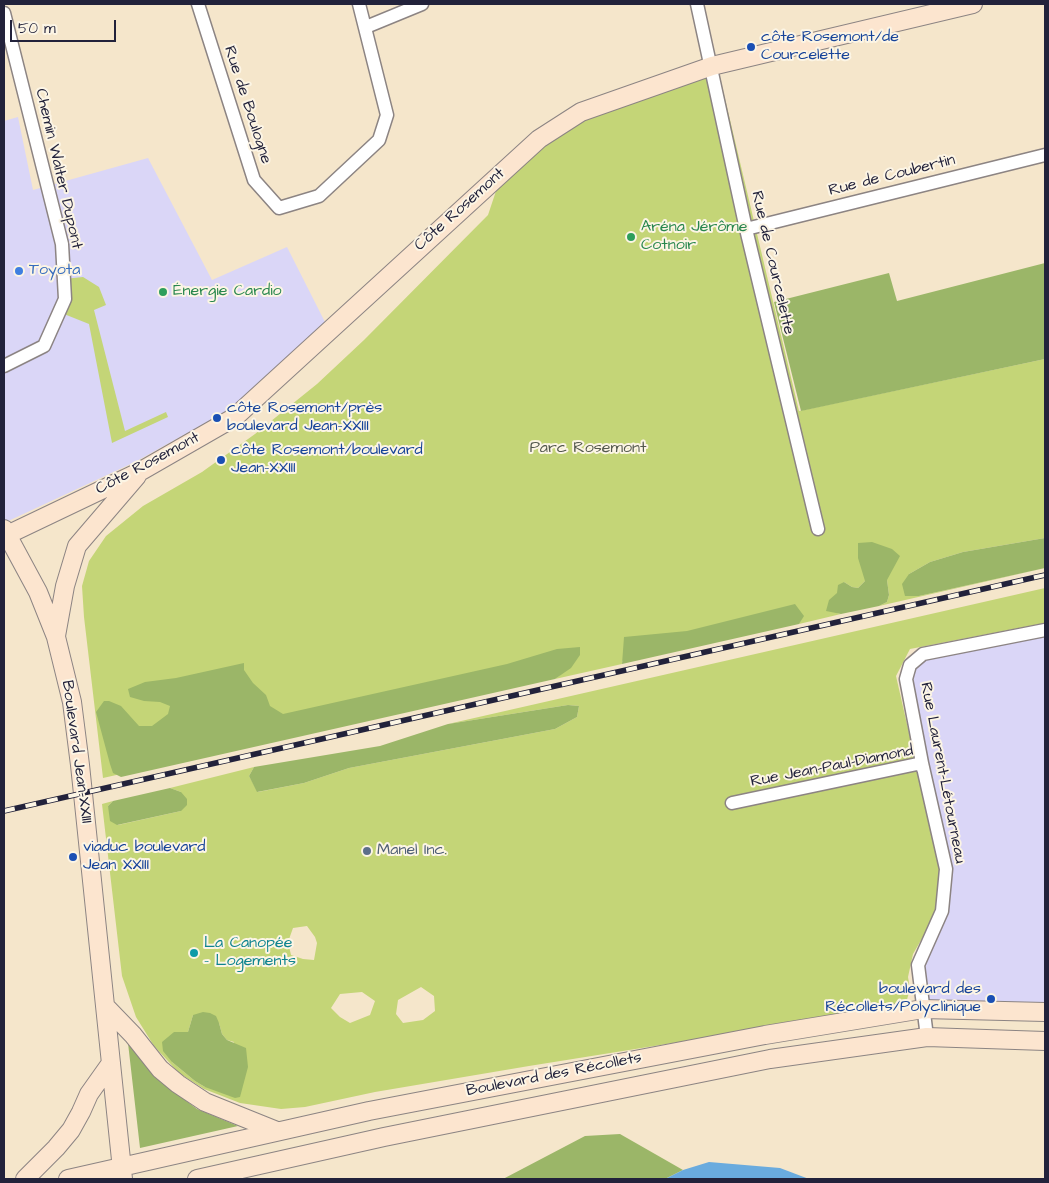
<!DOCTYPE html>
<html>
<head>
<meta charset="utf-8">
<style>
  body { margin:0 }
  #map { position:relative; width:1049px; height:1183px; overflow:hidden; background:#f5e6cb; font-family:"Architects Daughter",sans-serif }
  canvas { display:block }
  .frame { position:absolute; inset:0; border:5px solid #22223b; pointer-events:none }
  .scale { position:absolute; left:10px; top:20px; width:106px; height:22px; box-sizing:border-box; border:2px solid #22223b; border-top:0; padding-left:6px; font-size:15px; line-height:18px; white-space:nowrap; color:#22223b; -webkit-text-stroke:4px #fcf5e5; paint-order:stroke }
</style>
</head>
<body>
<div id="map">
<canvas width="1049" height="1183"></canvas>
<div class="frame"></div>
<div class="scale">50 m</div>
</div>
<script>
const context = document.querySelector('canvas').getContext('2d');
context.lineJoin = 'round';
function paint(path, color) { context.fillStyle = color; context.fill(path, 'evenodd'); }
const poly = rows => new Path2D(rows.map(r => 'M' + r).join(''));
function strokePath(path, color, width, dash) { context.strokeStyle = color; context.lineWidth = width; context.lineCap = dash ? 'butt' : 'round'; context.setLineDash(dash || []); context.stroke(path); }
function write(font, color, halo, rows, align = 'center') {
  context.font = font + ' "Architects Daughter",sans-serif'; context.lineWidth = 4; context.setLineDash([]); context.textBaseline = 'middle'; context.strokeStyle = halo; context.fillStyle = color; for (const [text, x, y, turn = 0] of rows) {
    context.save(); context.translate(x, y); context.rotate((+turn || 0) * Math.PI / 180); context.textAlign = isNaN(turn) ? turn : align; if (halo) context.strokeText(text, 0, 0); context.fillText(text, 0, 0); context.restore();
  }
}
paint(poly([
  [18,117,33,190,148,158,212,280,287,247,328,328,234,407,135,462,4,523,4,121],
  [1045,630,1045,1012,923,1009,918,965,942,911,910,665,923,654]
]), '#dad6f7');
paint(poly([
  [717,65,799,411,1045,359,1045,538,963,552,930,562,909,574,919,596,1045,568,879,606,887,602,889,595,887,580,865,581,858,588,852,587,844,582,837,613,841,614,799,624,800,621,622,661,622,664,555,679,560,675,103,778,84,617,82,586,89,561,106,536,143,506,202,472,255,434,317,384,364,340,488,215,500,179,581,116],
  [83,277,99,287,106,305,94,310,125,431,166,412,168,417,112,443,89,324,59,312,64,279],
  [1045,588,1045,623,910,649,896,676,940,869,937,907,924,935,913,954,908,977,910,989,906,1003,898,1007,529,1066,375,1092,305,1107,281,1109,240,1103,204,1089,179,1073,154,1046,136,1017,122,976,102,804,113,801,108,806,118,825,181,811,181,792,170,788,254,767,249,776,258,792,304,783,349,768,555,729,577,717,579,706,568,705,448,724],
  [307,926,315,937,317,943,314,960,303,959,291,955,288,942,293,928],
  [421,987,434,996,435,1011,423,1020,403,1023,396,1014,398,1000],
  [362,992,375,1001,370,1015,350,1023,340,1017,331,1008,340,994],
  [193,1015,219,1023,222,1034,227,1040,234,1042,205,1087,195,1081,172,1062,174,1032,188,1032]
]), '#c4d577');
paint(poly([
  [1045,263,1045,359,801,411,774,302,889,273,897,301],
  [1045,538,1045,568,919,596,905,596,902,584,909,574,930,562,963,552],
  [872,542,892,549,900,556,887,580,889,595,887,602,879,606,841,614,826,611,829,600,837,593,838,585,844,582,852,587,858,588,865,581,858,558,858,543],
  [795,604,804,616,799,624,622,664,624,637,687,631],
  [580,647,580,655,571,668,555,679,121,777,113,773,110,764,96,712,104,701,109,701,121,706,139,726,152,726,168,714,170,706,160,702,144,701,130,697,128,689,145,682,176,678,244,663,244,670,253,683,266,695,270,706,283,714,507,664,557,649],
  [568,705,579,706,577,717,555,729,349,768,304,783,257,792,249,776,254,767,380,746,448,724],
  [170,788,181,792,187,799,187,805,181,811,117,825,110,821,108,806,113,801],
  [203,1012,210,1013,216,1016,219,1023,222,1034,227,1040,246,1048,248,1067,240,1097,235,1098,205,1087,195,1081,172,1062,163,1051,162,1042,174,1032,188,1032,193,1015],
  [128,1043,156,1078,197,1109,238,1126,140,1148],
  [620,1134,683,1170,665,1179,503,1179,585,1136]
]), '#9bb668');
paint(poly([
  [709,1162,780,1168,809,1179,665,1179,683,1170]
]), '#6aabde');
const street = poly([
  [198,4,254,180,279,208,319,196,379,140,387,115,359,4],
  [697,4,746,229,818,529],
  [4,13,62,244,65,299,44,346,4,366],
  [366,27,422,4],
  [746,229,1045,155],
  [732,803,922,763,923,769],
  [927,1037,918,965,942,911,946,869,922,763,906,679,910,665,923,654,1045,630]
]);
const secondary = poly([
  [4,529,38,592,56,637,72,702,80,765,123,1179],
  [7,535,141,471,235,417,539,139,581,112,712,66,973,4],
  [56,636,65,586,77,546,137,476],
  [105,1006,133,1035,160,1069,178,1084,205,1102,277,1131],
  [25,1179,56,1148,71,1130,81,1112,89,1094,111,1063],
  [68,1179,369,1111,765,1035,923,1009,1045,1012],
  [197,1179,384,1137,770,1059,927,1037,1045,1041]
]);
strokePath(street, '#8c8483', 15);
strokePath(secondary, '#8c8483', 20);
strokePath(street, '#fff', 12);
strokePath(secondary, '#fce5cf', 18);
const rail = poly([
  [4,811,1045,575]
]);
strokePath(rail, '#22223b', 5.5);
strokePath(rail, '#fcf5e5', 4, [11]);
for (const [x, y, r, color] of [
  [751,47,5,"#1a4fb4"],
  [631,237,5,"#2e9e5b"],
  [19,271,5,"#3f7fe0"],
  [163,292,5,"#2e9e5b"],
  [217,418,5,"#1a4fb4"],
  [221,460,5,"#1a4fb4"],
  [367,851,5,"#5c6f8a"],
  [73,857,5,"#1a4fb4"],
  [194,953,5,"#0f9aa8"],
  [991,999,5,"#1a4fb4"]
]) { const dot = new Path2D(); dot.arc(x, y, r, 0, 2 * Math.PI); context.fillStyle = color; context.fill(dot); strokePath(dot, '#fcf5e5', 2); }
write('16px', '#164399', '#fcf5e5', [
  ["côte Rosemont/de",761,38],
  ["Courcelette",761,56],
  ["côte Rosemont/près",227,409],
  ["boulevard Jean-XXIII",227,427],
  ["côte Rosemont/boulevard",231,451],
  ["Jean-XXIII",231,469],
  ["viaduc boulevard",83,848],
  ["Jean XXIII",83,866],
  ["boulevard des",981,990,"right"],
  ["Récollets/Polyclinique",981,1008,"right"]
], 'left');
write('16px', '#22223b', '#fcf5e5', [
  ["Rue de Boulogne",247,105,72],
  ["Chemin Walter Dupont",58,169,77],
  ["Rue de Coubertin",892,176,-14],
  ["Côte Rosemont",460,210,-42],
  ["Rue de Courcelette",772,263,77],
  ["Côte Rosemont",148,464,-28],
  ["Boulevard Jean-XXIII",76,752,82],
  ["Rue Jean-Paul-Diamond",832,767,-11],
  ["Rue Laurent-Létourneau",942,773,79],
  ["Boulevard des Récollets",554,1075,-11]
]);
write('16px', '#27864d', '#fcf5e5', [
  ["Aréna Jérôme",641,228],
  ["Cotnoir",641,246],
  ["Énergie Cardio",173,292]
], 'left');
write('16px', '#366cbe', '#fcf5e5', [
  ["Toyota",29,271]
], 'left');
write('16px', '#53584d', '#fcf5e5', [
  ["Parc Rosemont",588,449]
]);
write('16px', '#4e5e75', '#fcf5e5', [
  ["Manel Inc.",377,851]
], 'left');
write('16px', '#0d838f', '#fcf5e5', [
  ["La Canopée",204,944],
  ["- Logements",204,962]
], 'left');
</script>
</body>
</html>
